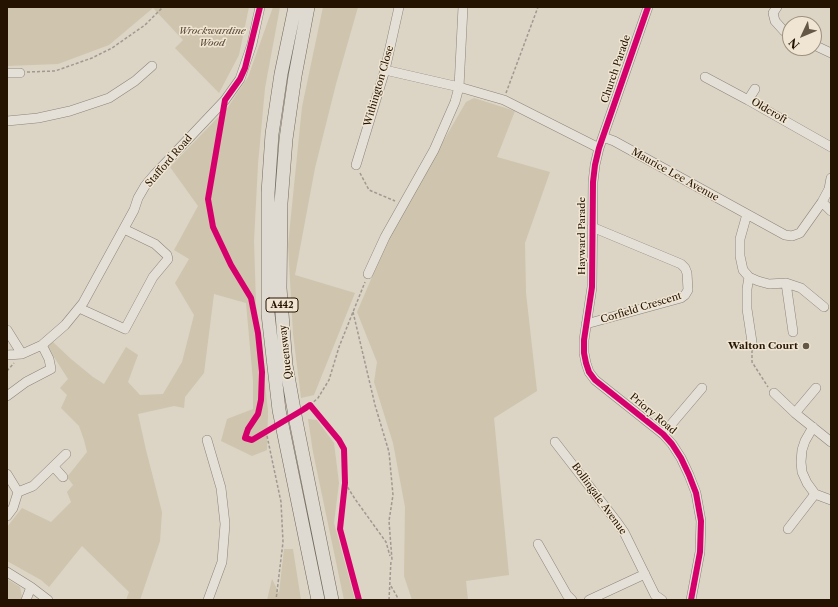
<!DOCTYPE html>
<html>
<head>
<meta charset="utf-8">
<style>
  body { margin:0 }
  #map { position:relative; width:838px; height:607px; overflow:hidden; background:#dcd4c4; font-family:"Libre Caslon Text",serif }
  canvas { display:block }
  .frame { position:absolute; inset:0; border:8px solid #241301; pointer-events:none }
  .north { position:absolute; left:782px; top:16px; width:40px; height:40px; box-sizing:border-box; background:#efe5d2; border:1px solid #9e917e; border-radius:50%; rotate:226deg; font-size:11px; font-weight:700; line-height:16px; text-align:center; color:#241301 }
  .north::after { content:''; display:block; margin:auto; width:14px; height:18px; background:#645745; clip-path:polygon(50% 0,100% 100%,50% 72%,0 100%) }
</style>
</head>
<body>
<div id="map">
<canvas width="838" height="607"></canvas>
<div class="frame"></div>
<div class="north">N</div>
</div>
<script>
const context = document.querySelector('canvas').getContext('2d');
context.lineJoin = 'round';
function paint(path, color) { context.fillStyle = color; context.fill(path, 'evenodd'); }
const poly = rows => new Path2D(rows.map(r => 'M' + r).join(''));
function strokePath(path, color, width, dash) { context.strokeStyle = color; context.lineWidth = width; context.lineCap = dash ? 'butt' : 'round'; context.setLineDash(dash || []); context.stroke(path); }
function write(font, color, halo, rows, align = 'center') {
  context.font = font + ' "Libre Caslon Text",serif'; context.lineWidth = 3; context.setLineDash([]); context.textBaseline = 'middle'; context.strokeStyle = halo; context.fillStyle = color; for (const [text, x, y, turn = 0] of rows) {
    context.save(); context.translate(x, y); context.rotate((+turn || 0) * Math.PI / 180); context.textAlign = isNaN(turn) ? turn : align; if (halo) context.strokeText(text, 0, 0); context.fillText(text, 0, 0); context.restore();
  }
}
paint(poly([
  [7,7,249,7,239,55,219,93,175,48,183,40,153,8,109,45,58,64,7,66],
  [273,7,280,7,265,88,258,164,254,241,256,305,268,411,267,450,252,456,221,441,227,419,253,409,253,381,246,303,214,294,204,373,185,397,184,408,174,406,138,414,146,450,162,512,160,541,140,600,126,600,129,592,82,546,49,587,41,580,7,561,7,527,22,508,51,522,71,502,67,492,73,485,67,477,87,452,84,440,79,426,61,408,67,395,60,388,68,379,47,346,53,342,71,359,93,377,104,384,126,347,138,355,128,382,140,395,163,394,182,362,194,315,175,283,189,259,174,250,198,206,170,167,228,107,248,77],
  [323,7,358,7,336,84,315,168,295,275,355,293,314,395,301,398,293,334,288,245,302,107],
  [474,98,515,111,497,157,550,172,525,243,526,293,537,391,494,418,509,575,466,581,468,600,412,600,404,576,405,507,393,443,374,382,377,362,357,312,393,228,466,102],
  [308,419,317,420,334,443,339,483,334,523,355,600,344,600,313,452],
  [284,549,293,549,301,600,267,600,272,579,279,593],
  [7,579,20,587,22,597,21,600,7,600]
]), '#cfc4ad');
const minor = poly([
  [648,7,599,148,595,165,593,182,592,287,584,340,584,353,586,363,589,372,595,380,663,434,672,444,681,458,689,475,696,493,701,521,700,552,691,600],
  [777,7,773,13,775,21,784,31,790,34],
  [814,45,831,53],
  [385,70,459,87,504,100,599,148],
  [7,73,20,73],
  [705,77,748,100,831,147],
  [748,100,755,89],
  [7,121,38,118,70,111,109,98,135,81,152,66],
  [603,137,614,141,785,235,792,236,800,233,822,202,829,189,831,178],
  [356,165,385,70,399,7],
  [822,202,831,211],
  [747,214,740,239,740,256,743,270,749,277,758,281,769,284,786,283,801,288,824,307],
  [368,274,385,237,434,150,455,102,459,87,463,7],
  [749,277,747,289,747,309,752,342],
  [786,283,793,332],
  [79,308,125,329,153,277,168,259,167,255,155,244,124,229],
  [586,324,681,298,685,295,688,290,687,273,685,268,681,264,592,227],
  [7,330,22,354],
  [7,355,22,354,42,345,65,325,83,303,134,210,138,198,145,186,155,174,225,100,240,79,252,44,260,7],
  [774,393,795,413,831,442],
  [7,396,26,382,51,369,49,359,42,345],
  [795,413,816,388],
  [813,427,805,441,802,450,801,462,802,472,807,483,815,494,831,500],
  [663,434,702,388],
  [207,440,221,488,225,524,222,562,208,600],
  [555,442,617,522,624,532,655,595,662,600],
  [54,467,63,477],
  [7,474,18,492],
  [7,516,13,508,18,492,33,486,66,454],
  [788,529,815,494],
  [538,544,567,595,572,600],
  [7,572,31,587,48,600],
  [26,600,31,587],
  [589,600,645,574]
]);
const highway = poly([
  [295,7,281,74,272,134,268,193,268,314,279,410,318,600],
  [308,7,295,76,286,139,281,203,280,288,286,365,296,421,332,600]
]);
strokePath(minor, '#8b8479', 10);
strokePath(highway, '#716a5f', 14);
strokePath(poly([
  [27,72,55,71,92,58,112,48,145,25,163,7],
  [506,93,538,7],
  [360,173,369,190,395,201],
  [353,312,375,405,389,452,393,495,389,521,392,560],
  [752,350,752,362,768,387],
  [7,371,14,363],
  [310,405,318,398,329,380,339,347,365,282],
  [266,431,281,502,283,542,276,600],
  [345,483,355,499,386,542,390,556],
  [391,586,399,600],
  [389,600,391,560]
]), '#9f9991', 1.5, [3, 2]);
strokePath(minor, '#e4e0d8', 9);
strokePath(highway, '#dfdad1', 13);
strokePath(poly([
  [260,7,245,68,240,79,225,100,208,199,213,227,231,265,251,298,258,333,262,372,261,400,258,414,248,429,245,438,252,440,306,408,307,407],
  [648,7,599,148,595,165,593,182,592,287,584,340,584,353,586,363,589,372,595,380,663,434,672,444,681,458,689,475,696,493,701,521,700,552,691,600],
  [304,409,310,405,339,440,344,449,345,483,340,529,359,600]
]), '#d6006c', 6);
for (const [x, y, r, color] of [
  [806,346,4,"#645745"]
]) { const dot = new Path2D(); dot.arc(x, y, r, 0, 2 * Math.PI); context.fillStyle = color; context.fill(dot); strokePath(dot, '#efe5d2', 1.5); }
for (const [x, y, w] of [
  [282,305,32]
]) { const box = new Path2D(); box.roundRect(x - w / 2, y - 7, w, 14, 3); context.fillStyle = '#efe5d2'; context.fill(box); strokePath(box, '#241301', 1); }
write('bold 9px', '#241301', null, [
  ["A442",282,305]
]);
write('italic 10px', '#5c4c37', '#efe5d2', [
  ["Wrockwardine",212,31],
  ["Wood",212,43]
]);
write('10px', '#241301', '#efe5d2', [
  ["Church Parade",616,69,-71],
  ["Withington Close",379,86,-74],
  ["Oldcroft",769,111,30],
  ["Stafford Road",169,161,-49],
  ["Maurice Lee Avenue",675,175,29],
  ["Hayward Parade",582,236,-90],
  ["Corfield Crescent",641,308,-17],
  ["Queensway",286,352,-96],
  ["Priory Road",653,414,40],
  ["Bollingale Avenue",599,499,54]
]);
write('bold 10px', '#241301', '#efe5d2', [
  ["Walton Court",798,346]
], 'right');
</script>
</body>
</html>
